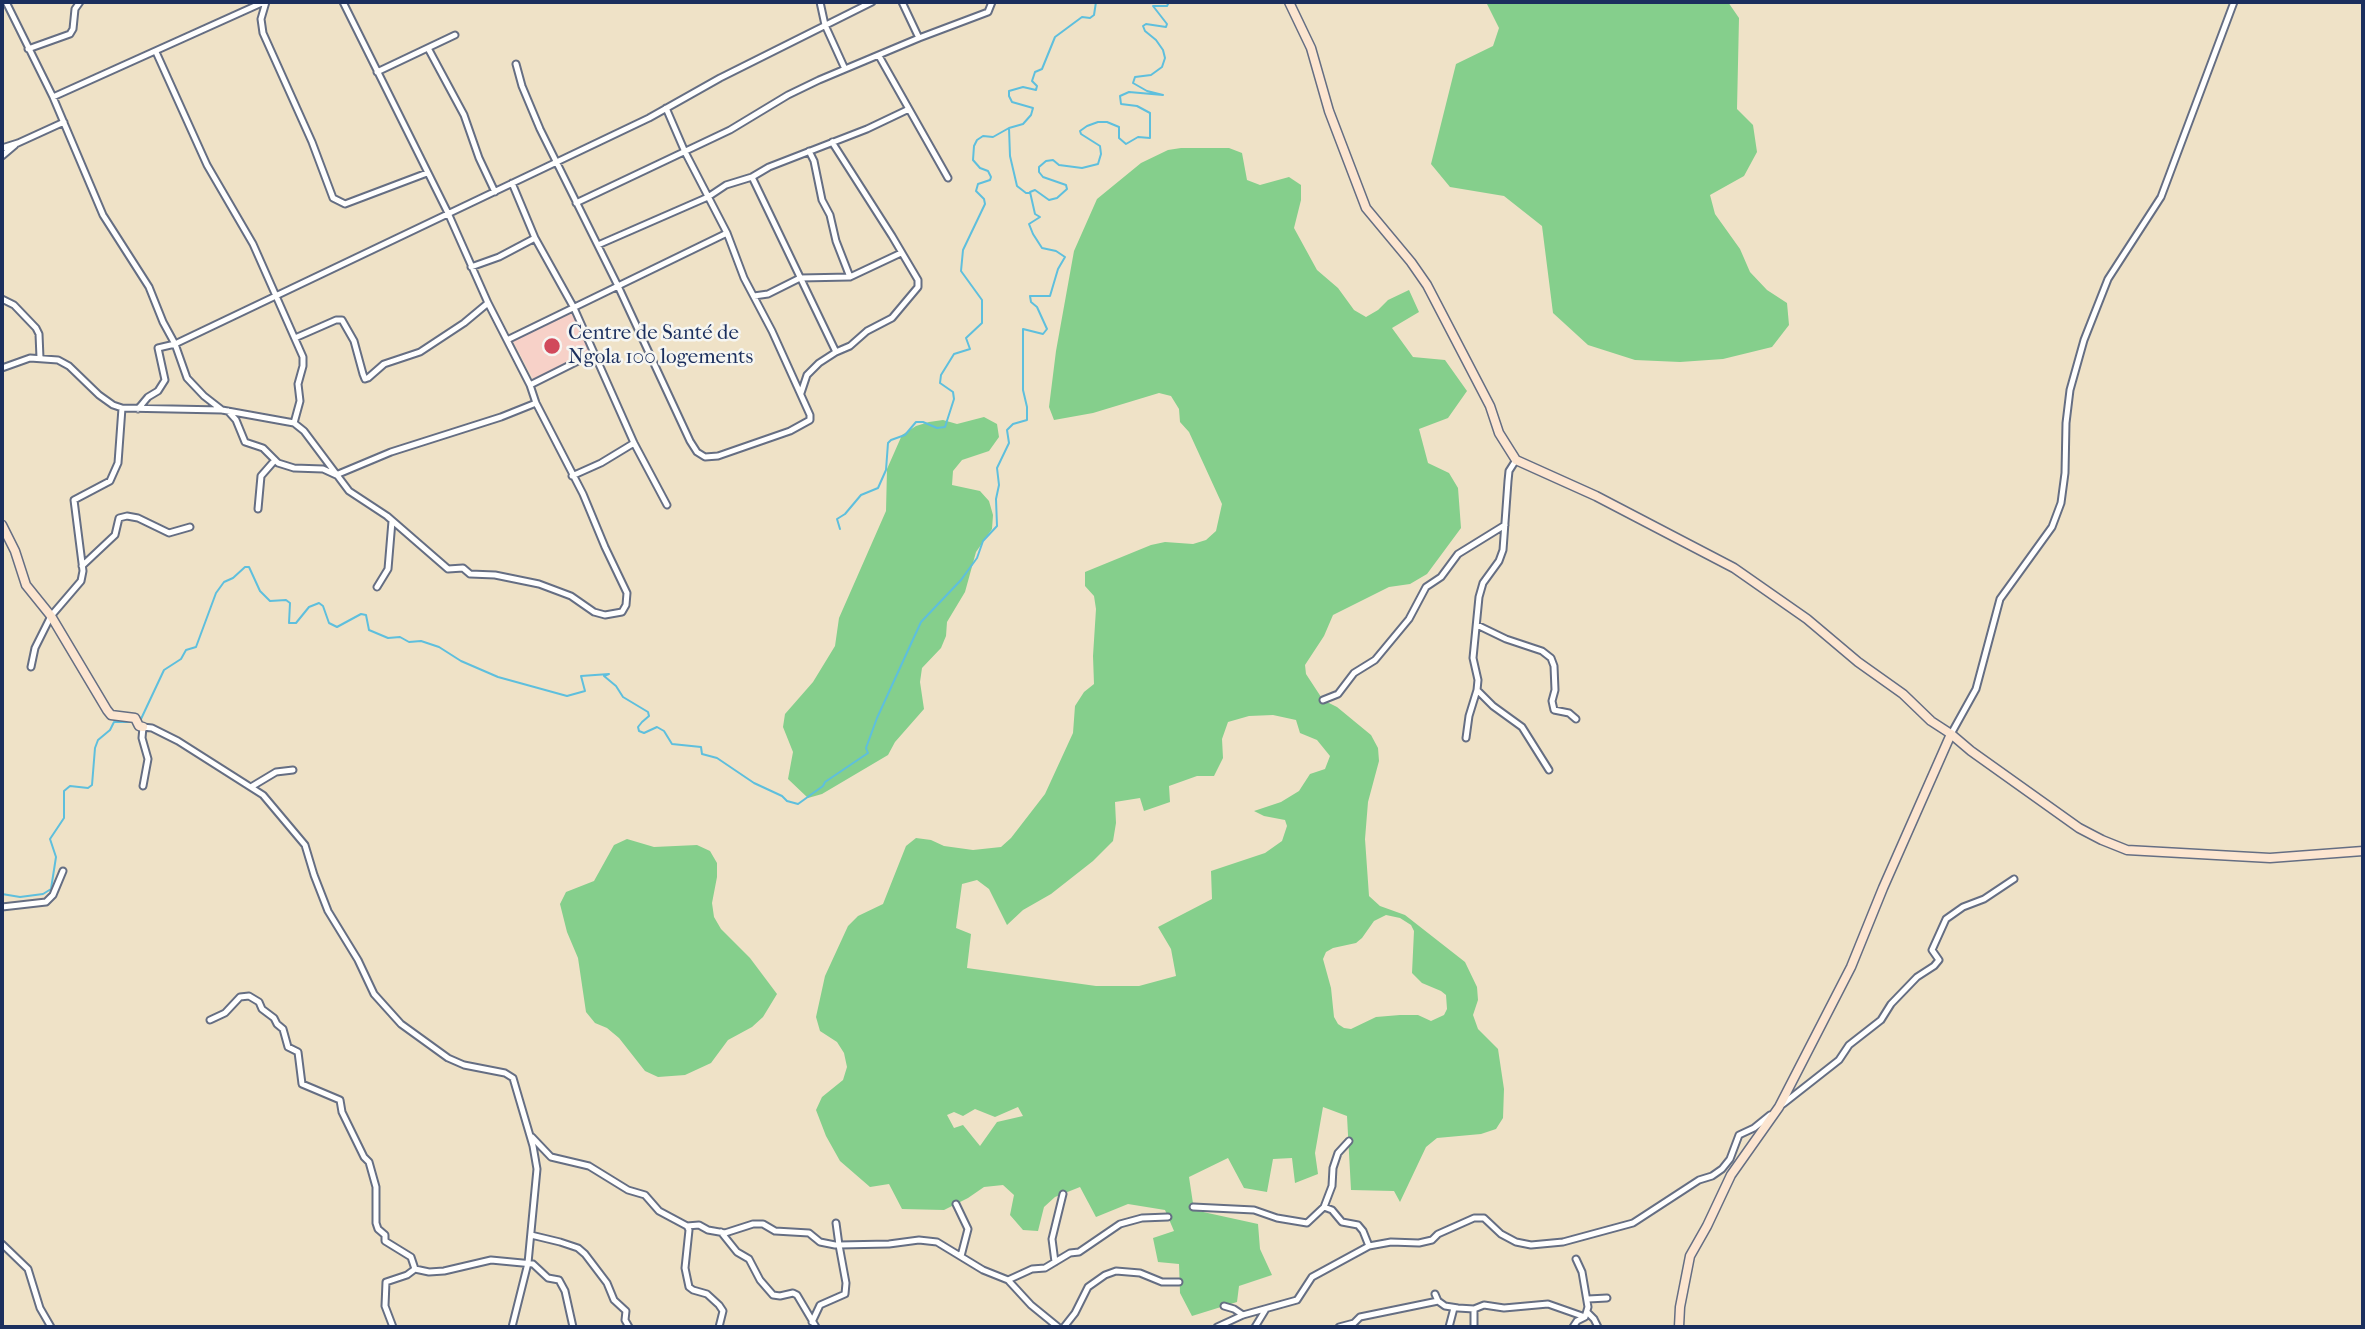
<!DOCTYPE html>
<html>
<head>
<meta charset="utf-8">
<style>
  body { margin:0 }
  #map { position:relative; width:2365px; height:1329px; overflow:hidden; background:#efe2c7; font-family:"IM FELL French Canon",serif }
  canvas { display:block }
  .frame { position:absolute; inset:0; border:4px solid #1b2f5e; pointer-events:none }
</style>
</head>
<body>
<div id="map">
<canvas width="2365" height="1329"></canvas>
<div class="frame"></div>
</div>
<script>
const context = document.querySelector('canvas').getContext('2d');
context.lineJoin = 'round';
function paint(path, color) { context.fillStyle = color; context.fill(path, 'evenodd'); }
const poly = rows => new Path2D(rows.map(r => 'M' + r).join(''));
function strokePath(path, color, width, dash) { context.strokeStyle = color; context.lineWidth = width; context.lineCap = dash ? 'butt' : 'round'; context.setLineDash(dash || []); context.stroke(path); }
function write(font, color, halo, rows, align = 'center') {
  context.font = font + ' "IM FELL French Canon",serif'; context.lineWidth = 5; context.setLineDash([]); context.textBaseline = 'middle'; context.strokeStyle = halo; context.fillStyle = color; for (const [text, x, y, turn = 0] of rows) {
    context.save(); context.translate(x, y); context.rotate((+turn || 0) * Math.PI / 180); context.textAlign = isNaN(turn) ? turn : align; if (halo) context.strokeText(text, 0, 0); context.fillText(text, 0, 0); context.restore();
  }
}
paint(poly([
  [571,312,591,352,534,381,513,341]
]), '#f7d1c8');
paint(poly([
  [1486,2,1728,2,1739,18,1737,109,1753,125,1757,152,1744,176,1710,195,1715,214,1740,249,1750,272,1767,290,1787,303,1789,325,1772,347,1723,359,1680,362,1635,360,1588,345,1553,313,1542,226,1504,196,1450,187,1431,164,1456,64,1493,46,1499,28],
  [1181,148,1229,148,1242,153,1247,180,1260,185,1289,177,1301,185,1301,200,1294,228,1317,270,1338,288,1354,310,1366,317,1378,310,1388,300,1409,290,1419,312,1392,328,1413,357,1445,360,1467,391,1448,418,1419,429,1428,463,1449,473,1458,488,1461,528,1427,574,1410,584,1389,587,1333,615,1324,636,1305,665,1306,674,1323,700,1337,707,1371,735,1378,748,1379,761,1368,802,1365,839,1369,896,1380,906,1405,915,1465,962,1477,987,1478,1000,1473,1015,1478,1029,1498,1049,1504,1089,1503,1118,1496,1129,1481,1134,1437,1138,1426,1147,1400,1202,1394,1191,1351,1190,1347,1116,1323,1107,1315,1153,1318,1174,1295,1183,1292,1158,1273,1159,1267,1192,1244,1188,1228,1158,1189,1177,1194,1210,1258,1224,1260,1249,1272,1275,1239,1286,1237,1302,1192,1316,1180,1293,1179,1264,1158,1262,1153,1238,1174,1231,1165,1210,1128,1204,1096,1217,1080,1187,1055,1197,1044,1207,1038,1231,1023,1230,1010,1215,1014,1195,1003,1185,984,1187,968,1198,944,1210,902,1209,889,1184,870,1187,840,1161,826,1136,816,1110,822,1097,843,1080,847,1067,844,1053,837,1042,820,1031,816,1017,825,976,848,926,858,916,883,904,906,846,916,838,931,840,944,846,973,850,1001,847,1011,838,1045,794,1073,733,1075,706,1084,692,1094,684,1093,656,1096,609,1094,596,1085,586,1085,572,1151,545,1165,542,1193,544,1206,540,1216,531,1222,504,1189,432,1180,422,1179,409,1171,396,1159,393,1093,413,1054,420,1049,407,1056,351,1074,251,1097,199,1141,163,1168,150],
  [1273,715,1296,720,1300,733,1317,740,1330,756,1325,769,1310,774,1299,791,1281,802,1254,811,1264,816,1285,820,1287,826,1282,841,1265,853,1211,871,1212,899,1158,927,1171,949,1176,976,1139,986,1096,986,967,968,971,934,956,928,962,884,977,880,989,889,1007,925,1023,910,1051,894,1093,861,1113,841,1116,823,1115,802,1140,798,1144,811,1170,802,1169,786,1197,776,1214,776,1223,758,1222,739,1228,722,1249,716],
  [1386,915,1400,918,1411,925,1414,931,1412,973,1422,983,1441,991,1446,995,1447,1009,1444,1015,1431,1021,1418,1015,1400,1015,1376,1017,1351,1029,1344,1028,1338,1024,1334,1017,1331,988,1323,959,1326,952,1333,948,1356,943,1362,938,1374,921],
  [1018,1107,1023,1116,997,1122,980,1146,963,1125,954,1128,947,1115,954,1112,963,1116,975,1109,995,1117],
  [984,417,997,424,999,437,989,451,962,460,953,471,952,485,980,491,989,501,993,515,992,529,976,552,965,592,947,622,946,636,941,648,922,668,920,682,924,709,895,742,888,755,822,794,808,798,788,779,793,752,783,727,785,714,813,682,835,646,839,618,886,511,887,469,902,435,916,426,929,422,943,420,957,424],
  [627,839,654,847,697,845,710,851,717,863,717,877,712,903,714,917,721,929,750,958,777,994,763,1017,752,1027,728,1040,711,1063,685,1075,658,1077,645,1071,619,1038,607,1028,595,1023,586,1012,578,958,567,932,560,904,566,892,594,881,614,845]
]), '#85cf8c');
strokePath(poly([
  [1009,128,1010,156,1017,186,1026,193,1029,193],
  [840,529,837,519,845,514,861,495,878,488,886,470,888,443,891,440,905,435,916,422,923,422,937,428,945,427,954,399,953,392,940,383,941,375,954,354,970,349,966,338,982,323,982,300,961,271,963,250,985,204,984,199,976,191,978,184,990,180,991,177,988,171,980,168,973,160,974,146,977,140,983,136,993,137,1009,128,1023,124,1031,115,1033,108,1012,102,1009,96,1009,91,1023,87,1036,90,1037,86,1032,81,1035,72,1042,69,1055,37,1082,17,1090,18,1094,15,1096,2],
  [138,720,141,719,164,670,181,659,186,650,196,647,216,593,224,582,233,578,245,567,249,567,260,591,270,601,286,600,290,603,289,623,296,623,309,607,319,603,323,606,329,623,337,627,361,614,366,615,369,630,388,638,400,637,409,642,421,641,439,647,461,661,498,677,567,696,585,691,581,676,609,674,604,676,616,686,623,697,648,712,649,716,642,722,638,727,639,731,644,733,657,727,664,731,672,744,701,747,702,754,717,758,754,783,782,796,787,801,798,804,823,786,825,782,868,753,866,748,877,718,921,622,961,580,977,558,983,541,997,526,996,499,999,485,997,468,1009,443,1007,430,1013,424,1027,420,1027,407,1023,390,1023,329,1043,334,1047,329,1037,307,1031,302,1030,296,1050,296,1058,269,1065,257,1056,251,1042,248,1033,234,1029,224,1040,217,1035,214,1030,192,1035,190,1049,200,1057,198,1067,189,1066,185,1043,177,1039,172,1039,167,1046,161,1053,160,1059,165,1082,168,1098,164,1101,154,1100,146,1081,134,1080,131,1087,126,1098,122,1107,122,1119,127,1119,138,1126,144,1138,137,1150,138,1150,113,1137,106,1121,104,1120,96,1129,92,1163,95,1147,91,1133,83,1135,77,1151,75,1162,67,1165,58,1163,50,1156,40,1145,31,1143,26,1146,24,1166,27,1167,24,1153,6,1167,6,1169,2],
  [2,894,20,897,43,894,51,889,56,857,50,839,64,818,64,791,70,786,88,788,92,785,95,748,98,740,110,730,114,722,133,722]
]), '#5ebfdd', 2);
const street = poly([
  [6,2,53,97,103,215,149,287,163,322,175,344,187,378,204,396,222,410],
  [266,2,261,19,263,33,312,142,333,198,345,204,427,173],
  [820,2,825,25,845,69],
  [902,2,919,38],
  [28,49,70,34,73,29,75,9,80,2],
  [429,50,464,115,479,158,495,192],
  [156,52,207,165,253,244,303,357,303,366,298,384,300,401,294,423],
  [879,56,948,178],
  [516,64,522,86,540,129,618,286,690,441,697,452,705,457,718,456,790,431,810,420,810,415,772,331,744,278,727,233,685,152,666,108],
  [377,72,455,35],
  [53,97,264,2],
  [2,148,18,143,64,122],
  [809,151,814,161,822,200,830,215,836,241,850,277],
  [2,156,15,145],
  [752,177,836,352],
  [512,183,535,238,574,308,634,443,667,505],
  [576,203,730,130,788,95,819,80,919,38,988,12,992,2],
  [598,245,708,197,726,185,752,177,769,167,867,129,909,109],
  [471,267,499,257,535,238],
  [754,296,768,294,800,278,850,277,901,253],
  [2,299,14,305,36,328,39,334,40,358],
  [295,338,336,320,342,320,354,341,363,374,365,379,368,378,384,364,420,352,464,323,488,303],
  [507,340,727,233],
  [2,368,30,358,58,360,69,366,99,395,113,405,122,408,222,410,294,423,304,431,349,491,387,516,448,569,463,568,470,574,495,575,539,584,571,596,594,612,605,615,622,612,626,605,627,593,605,547,583,494,536,403,530,385,488,303,448,213,343,2],
  [530,385,594,353],
  [801,393,807,375,819,363,836,352,850,346,867,331,892,318,918,287,918,280,892,236,832,142],
  [138,409,148,397,158,391,165,380,158,348,175,344,649,118,720,78,872,2],
  [228,411,236,420,245,442,263,448,278,463,294,468,323,469,336,475,391,452,501,417,536,403],
  [572,476,601,463,634,443],
  [258,509,261,476,275,460],
  [82,566,115,535,119,518,127,516,138,518,169,533,190,527],
  [377,587,388,569,392,521],
  [1477,625,1506,639,1542,651,1551,658,1554,666,1555,690,1552,701,1554,710,1569,713,1576,719],
  [31,667,35,648,51,616,81,581,83,571,74,500,110,481,118,463,122,408],
  [1477,690,1493,706,1522,727,1549,770],
  [1323,700,1338,694,1354,673,1375,660,1409,619,1426,587,1441,577,1458,554,1505,525],
  [1951,734,1976,689,2000,599,2052,527,2061,503,2065,473,2066,423,2070,390,2084,340,2108,279,2161,197,2234,2],
  [1466,738,1469,716,1477,690,1478,680,1473,658,1479,597,1483,583,1499,561,1503,550,1508,481,1509,471,1516,460],
  [143,786,148,759,142,738,143,727,152,728,178,741,263,795,305,845,314,875,328,911,358,960,374,994,401,1024,448,1058,464,1065,505,1073,513,1078,533,1146,537,1169,528,1263,512,1327],
  [251,787,276,772,293,770],
  [2,907,46,902,53,895,63,871],
  [210,1020,225,1013,240,997,249,996,259,1002,262,1009,274,1018,277,1024,283,1029,288,1047,298,1052,302,1084,340,1100,342,1112,364,1157,369,1162,376,1187,376,1223,378,1229,385,1235,385,1241,411,1257,415,1269,429,1272,444,1271,491,1260,533,1264,548,1278,559,1280,565,1291,573,1327],
  [1783,1104,1839,1060,1849,1045,1881,1020,1891,1004,1917,977,1934,966,1939,960,1932,950,1946,919,1963,907,1984,899,2014,879],
  [532,1137,551,1157,589,1166,628,1190,645,1195,659,1211,687,1226,689,1230,685,1268,689,1287,693,1290,707,1294,719,1305,723,1311,719,1327],
  [956,1204,968,1229,961,1256],
  [1193,1207,1254,1210,1277,1218,1307,1223,1324,1207,1332,1210,1342,1222,1358,1225,1363,1231,1369,1246],
  [1324,1207,1332,1186,1333,1168,1338,1153,1349,1141],
  [687,1226,699,1225,708,1230,725,1233,753,1224,763,1224,775,1231,809,1233,820,1242,835,1245,839,1245,836,1223],
  [721,1232,737,1252,749,1259,760,1280,773,1295,780,1296,793,1293,797,1295,816,1327],
  [531,1235,560,1242,578,1248,585,1254,607,1283,614,1300,626,1311,625,1320,629,1327],
  [2,1244,28,1269,40,1308,51,1327],
  [1055,1262,1052,1239,1063,1194],
  [1008,1280,1032,1269,1045,1268,1070,1253,1079,1252,1120,1224,1142,1218,1168,1217],
  [1435,1294,1438,1301,1445,1306,1458,1308,1474,1309,1484,1305,1504,1308,1548,1304,1585,1317],
  [1588,1299,1607,1298],
  [1224,1306,1234,1309,1243,1315],
  [1474,1309,1474,1327],
  [1587,1312,1594,1319,1598,1327],
  [812,1322,820,1305,845,1294,846,1283,839,1245,889,1244,919,1240,937,1242,983,1270,1008,1280,1031,1305,1058,1327],
  [393,1327,385,1306,386,1282,407,1275,415,1269],
  [1064,1327,1075,1313,1088,1287,1105,1275,1116,1271,1140,1273,1162,1282,1179,1282],
  [1217,1327,1243,1315,1297,1300,1312,1277,1369,1246,1391,1242,1419,1243,1432,1240,1438,1234,1474,1218,1484,1218,1501,1234,1516,1242,1531,1245,1563,1242,1633,1223,1699,1180,1712,1176,1722,1169,1730,1159,1739,1135,1754,1128,1770,1115],
  [1255,1327,1266,1309],
  [1339,1327,1354,1323,1360,1317,1438,1301],
  [1449,1327,1454,1308],
  [1573,1327,1577,1321,1585,1317,1588,1307,1582,1272,1576,1259]
]);
const secondary = poly([
  [1289,2,1311,48,1329,111,1366,208,1411,262,1427,285,1490,406,1499,433,1516,460,1596,496,1734,568,1807,619,1858,662,1903,694,1931,721,1951,734,1971,751,2079,828,2102,840,2127,850,2270,858,2363,851],
  [2,525,15,551,26,585,51,616,107,710,111,715,135,718,139,726,143,727],
  [1679,1327,1680,1307,1690,1256,1707,1226,1731,1175,1779,1107,1851,967,1883,888,1951,734]
]);
strokePath(street, '#656e83', 9);
strokePath(secondary, '#656e83', 11);
strokePath(street, '#fff', 5);
strokePath(secondary, '#fce5d0', 8);
for (const [x, y, r, color] of [
  [552,346,9,"#d1495b"]
]) { const dot = new Path2D(); dot.arc(x, y, r, 0, 2 * Math.PI); context.fillStyle = color; context.fill(dot); strokePath(dot, '#f6f6f2', 2.5); }
write('21px', '#1b2f5e', '#f6f6f2', [
  ["Centre de Santé de",568,334],
  ["Ngola 100 logements",568,358]
], 'left');
</script>
</body>
</html>
